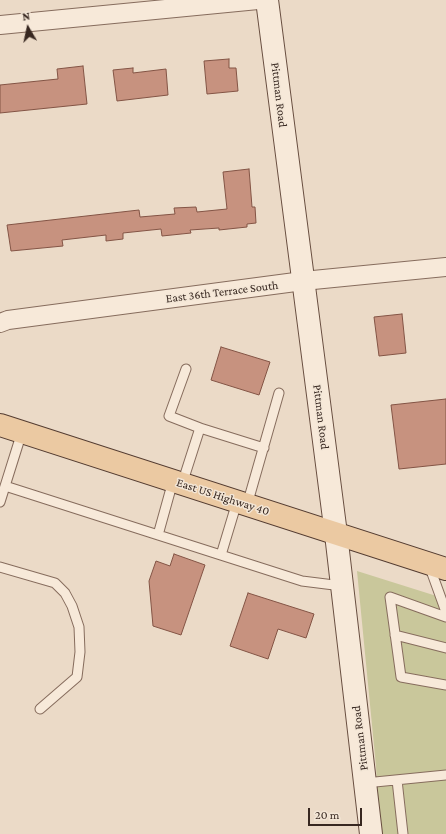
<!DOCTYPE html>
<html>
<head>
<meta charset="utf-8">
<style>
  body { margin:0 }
  #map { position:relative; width:446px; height:834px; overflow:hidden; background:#ebdac7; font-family:"Crimson Pro",serif }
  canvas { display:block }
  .north { position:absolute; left:8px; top:8px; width:40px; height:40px; -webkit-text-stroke:3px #f3e6d6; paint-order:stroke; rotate:351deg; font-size:11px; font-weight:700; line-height:16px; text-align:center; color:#372720 }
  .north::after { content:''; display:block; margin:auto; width:14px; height:18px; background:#372720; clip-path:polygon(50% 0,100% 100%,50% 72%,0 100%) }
  .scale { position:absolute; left:308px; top:808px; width:54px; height:18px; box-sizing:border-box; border:2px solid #372720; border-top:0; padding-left:5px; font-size:12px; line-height:14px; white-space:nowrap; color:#372720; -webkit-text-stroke:3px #f3e6d6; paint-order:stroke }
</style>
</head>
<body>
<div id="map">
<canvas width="446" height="834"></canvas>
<div class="north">N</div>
<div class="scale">20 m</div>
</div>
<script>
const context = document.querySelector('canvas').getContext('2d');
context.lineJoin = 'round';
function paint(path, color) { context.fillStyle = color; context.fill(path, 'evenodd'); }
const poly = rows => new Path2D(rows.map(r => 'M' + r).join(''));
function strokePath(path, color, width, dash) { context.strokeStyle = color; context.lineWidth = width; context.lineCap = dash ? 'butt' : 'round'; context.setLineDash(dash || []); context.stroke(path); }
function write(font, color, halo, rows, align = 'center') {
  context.font = font + ' "Crimson Pro",serif'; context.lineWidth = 3; context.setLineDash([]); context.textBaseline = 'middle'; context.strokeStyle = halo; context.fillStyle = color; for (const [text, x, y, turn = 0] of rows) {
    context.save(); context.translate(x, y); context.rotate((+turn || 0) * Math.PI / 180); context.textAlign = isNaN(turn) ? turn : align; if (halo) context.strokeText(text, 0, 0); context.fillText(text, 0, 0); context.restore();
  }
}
paint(poly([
  [357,571,446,599,446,834,380,834,376,766]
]), '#c9c79b');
const building = poly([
  [229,59,229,68,236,68,238,91,207,94,204,61,229,59],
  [83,66,87,104,0,113,0,85,58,79,57,69,83,66],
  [133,68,133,73,166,69,168,95,117,101,113,70,133,68],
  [249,169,252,207,255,207,256,223,247,224,247,227,219,230,219,228,190,230,191,233,162,236,161,229,123,233,123,239,106,241,106,235,62,240,63,246,11,251,7,225,139,210,140,217,175,214,174,208,196,207,197,212,227,209,223,172,249,169],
  [402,314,406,353,379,356,374,317,402,314],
  [221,347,270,362,259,395,211,380,221,347],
  [446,399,446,464,399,469,391,405,446,399],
  [174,554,205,565,181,635,153,626,149,581,156,561,170,566,174,554],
  [248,593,314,614,306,638,278,629,268,659,230,646,248,593]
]);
paint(building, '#c7927f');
strokePath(building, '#835445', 1);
const lane = poly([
  [186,369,169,416,200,428],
  [182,484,200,428,264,448],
  [5,486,302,581,342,586],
  [0,502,22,432],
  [247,505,279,393],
  [158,535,173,481],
  [221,555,237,502],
  [429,565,446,612],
  [0,567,55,583,65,593,72,606,79,627,80,652,77,677,40,709],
  [446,617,390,597,401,677,446,685],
  [395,635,446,648],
  [397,780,403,834],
  [365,783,446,775]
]);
const street = poly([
  [0,25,258,0],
  [0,323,8,320,303,281,446,267]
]);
const secondary = poly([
  [267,0,336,534,371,834]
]);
const primary = poly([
  [0,425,446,569]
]);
strokePath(lane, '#866c5d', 11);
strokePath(street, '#866c5d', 20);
strokePath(secondary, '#684e40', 24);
strokePath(primary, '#543c31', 24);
strokePath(lane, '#f7e9d9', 9);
strokePath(street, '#f7e9d9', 18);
strokePath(secondary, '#f7e9d9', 22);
strokePath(primary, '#ebc9a2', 22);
write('12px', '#372720', '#f3e6d6', [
  ["Pittman Road",279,95,83],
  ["East 36th Terrace South",222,292,-7],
  ["Pittman Road",321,417,83],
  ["East US Highway 40",223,497,18],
  ["Pittman Road",360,738,-97]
]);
</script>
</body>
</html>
